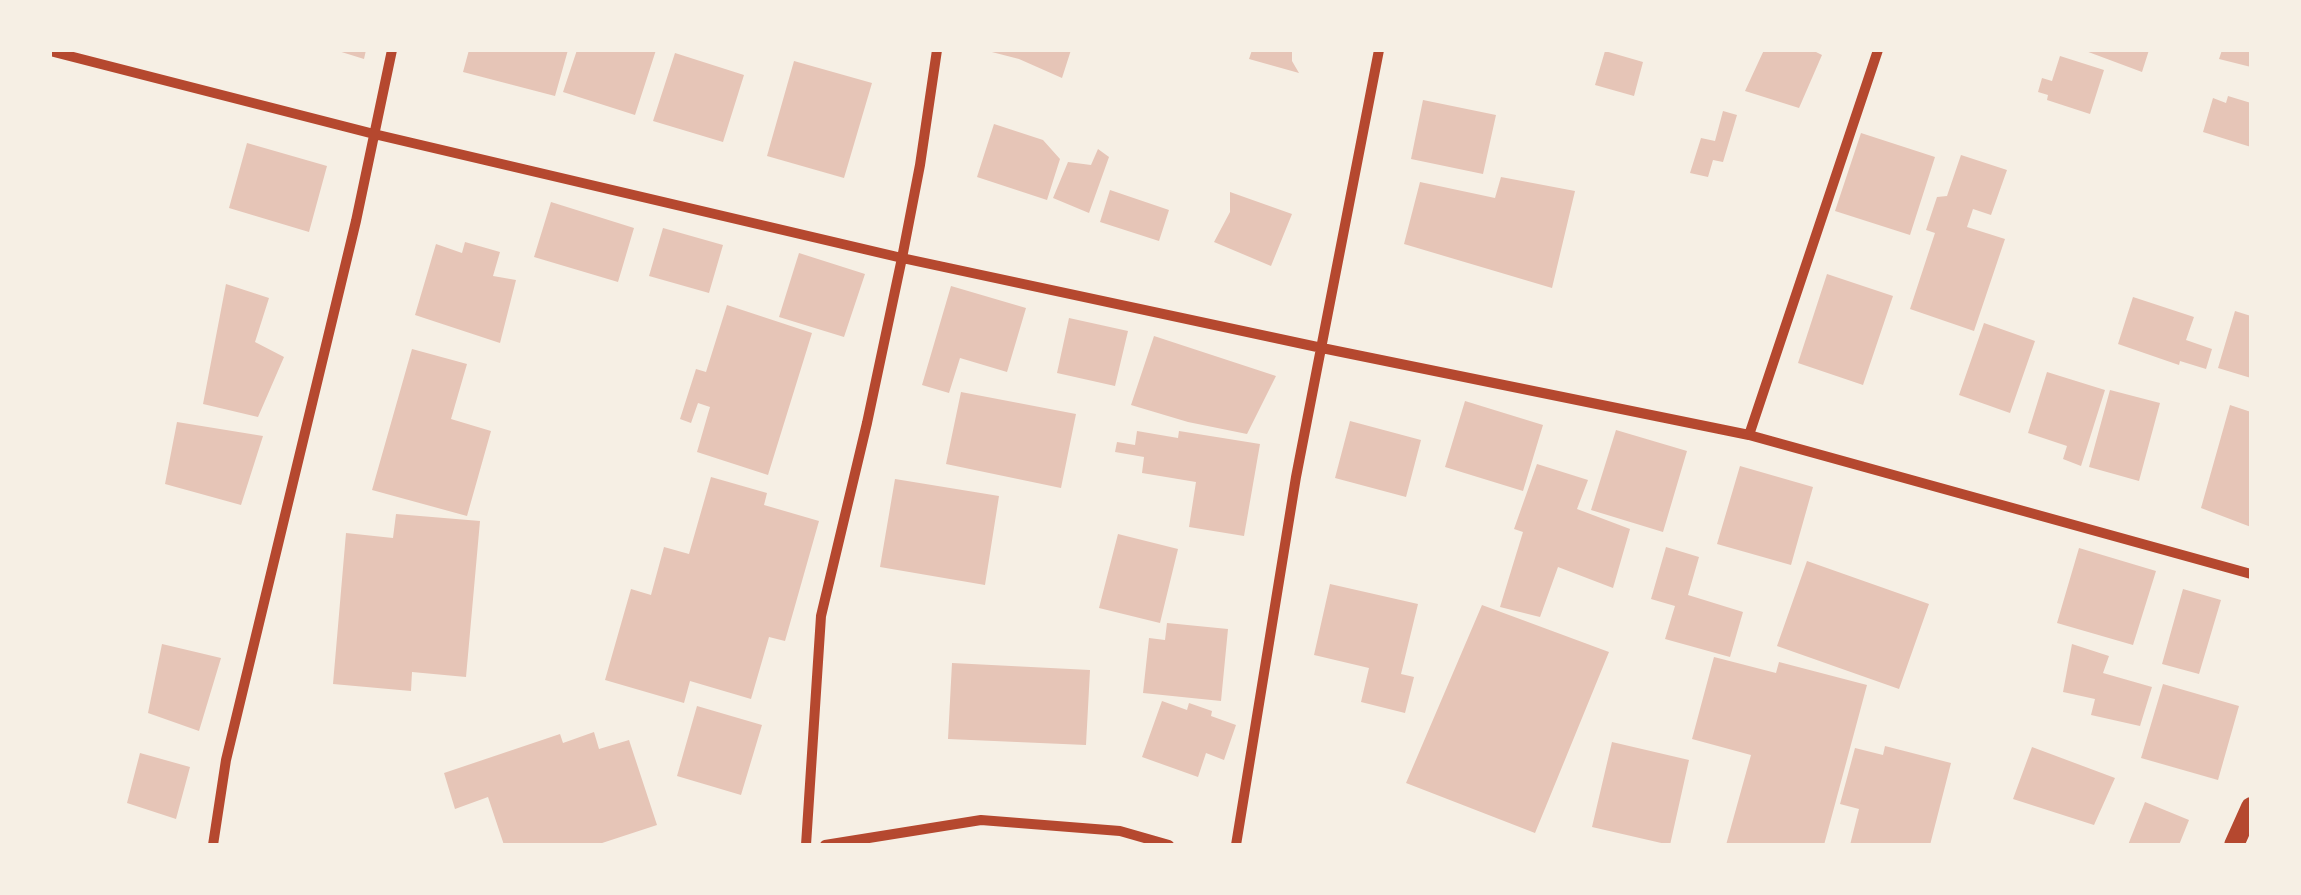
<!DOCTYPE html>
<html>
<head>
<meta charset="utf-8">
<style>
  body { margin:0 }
  #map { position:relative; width:2301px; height:895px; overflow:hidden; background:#f6efe4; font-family:Karla,sans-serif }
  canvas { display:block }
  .frame { position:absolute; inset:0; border:52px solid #f6efe4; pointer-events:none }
</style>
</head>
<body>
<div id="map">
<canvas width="2301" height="895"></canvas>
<div class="frame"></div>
</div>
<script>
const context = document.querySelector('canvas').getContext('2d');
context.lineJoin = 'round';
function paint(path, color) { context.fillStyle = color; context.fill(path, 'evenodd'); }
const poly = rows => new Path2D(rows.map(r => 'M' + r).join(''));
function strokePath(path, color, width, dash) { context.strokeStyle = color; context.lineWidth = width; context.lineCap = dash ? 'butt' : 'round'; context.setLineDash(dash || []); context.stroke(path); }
paint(poly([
  [335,50,366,50,364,59],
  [469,50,568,50,555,96,463,72],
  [577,50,656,50,635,115,563,92],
  [984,50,1071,50,1062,78,1019,59],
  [1252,50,1292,50,1292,61,1299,73,1249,59],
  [1764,50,1812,50,1822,55,1799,108,1745,91],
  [2083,50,2149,50,2142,72],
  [2222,50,2251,50,2251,67,2219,59],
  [1605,51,1643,62,1634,96,1595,85],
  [675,53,744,75,723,142,653,121],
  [2060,56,2104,70,2090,114,2047,100,2048,95,2038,92,2042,78,2052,81],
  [794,61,872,83,844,178,767,156],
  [2228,96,2251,103,2251,147,2203,132,2213,98,2226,103],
  [1423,100,1496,115,1483,174,1411,159],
  [1723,111,1737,115,1723,162,1713,160,1708,177,1690,173,1701,138,1715,141],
  [994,124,1043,140,1060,159,1047,200,977,177],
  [1861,133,1935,157,1910,235,1835,211],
  [247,143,327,166,309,232,229,208],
  [1098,149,1109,157,1089,213,1053,198,1068,162,1091,165],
  [1961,155,2007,170,1991,215,1973,209,1967,227,2005,239,1974,331,1910,309,1935,233,1926,230,1937,197,1947,196],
  [1501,177,1575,191,1552,288,1404,244,1420,182,1495,198],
  [1110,190,1169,210,1159,241,1100,222],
  [1230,192,1292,214,1271,266,1214,242,1230,212],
  [551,202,634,228,618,282,534,257],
  [663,228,723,245,709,293,649,276],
  [465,242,500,252,493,276,516,280,500,343,415,315,436,244,462,253],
  [799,253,865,274,844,337,779,317],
  [1827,274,1893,296,1863,385,1798,363],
  [226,284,269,298,255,342,284,357,258,417,203,404],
  [951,286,1026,308,1007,372,960,358,949,393,922,385],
  [2133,297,2194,317,2186,340,2212,349,2206,369,2180,361,2179,365,2118,344],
  [727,305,812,333,768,475,697,452,710,407,698,403,691,423,680,419,696,369,706,372],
  [2235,311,2251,316,2251,378,2218,368],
  [1069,318,1128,331,1115,386,1057,373],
  [1984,323,2035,341,2010,413,1959,395],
  [1154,336,1276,376,1247,434,1188,422,1131,405],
  [412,349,467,364,451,419,491,431,467,516,372,490],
  [2047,372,2105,390,2081,466,2063,459,2067,446,2028,433],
  [2110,390,2160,403,2139,481,2089,467],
  [961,392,1076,414,1061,488,946,464],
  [1465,401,1543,425,1523,491,1445,467],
  [2230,405,2251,412,2251,527,2201,508],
  [1350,421,1421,440,1406,497,1335,478],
  [177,422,263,436,241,505,165,484],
  [1616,430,1687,451,1663,532,1591,510],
  [1137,431,1178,438,1179,431,1260,444,1244,536,1189,527,1196,482,1142,473,1144,457,1115,452,1117,442,1135,445],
  [1537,464,1588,480,1577,509,1630,529,1613,588,1558,567,1540,617,1500,607,1523,532,1514,529],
  [1740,466,1813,487,1791,565,1717,544],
  [711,477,767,493,764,505,819,521,785,641,769,637,751,699,690,681,684,703,605,680,631,589,651,595,664,547,689,554],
  [895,479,999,496,985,585,880,567],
  [396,514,480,521,466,677,412,672,411,691,333,684,346,533,393,538],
  [1118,534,1178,549,1160,623,1099,608],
  [1666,547,1699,557,1688,595,1743,612,1730,657,1665,639,1675,606,1651,599],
  [2079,548,2156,571,2133,645,2057,623],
  [1807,561,1929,604,1899,689,1777,646],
  [1330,584,1418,604,1401,674,1414,677,1405,713,1361,702,1369,668,1314,655],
  [2183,589,2221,600,2199,674,2162,664],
  [1482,605,1609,652,1535,833,1406,783],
  [1167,623,1228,629,1221,701,1143,693,1149,638,1165,640],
  [162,644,221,658,199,731,148,713],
  [2072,644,2109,656,2103,673,2152,687,2140,726,2091,715,2095,699,2063,692],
  [1714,657,1776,673,1779,662,1867,685,1824,845,1726,845,1751,755,1692,739],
  [952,663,1090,670,1086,745,948,739],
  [2163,684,2239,706,2218,780,2141,758],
  [1162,701,1187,710,1189,703,1212,711,1211,716,1236,725,1224,760,1206,753,1198,777,1142,757],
  [697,706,762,725,741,795,677,776],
  [594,732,599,749,629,740,657,825,596,845,504,845,488,797,455,809,444,773,560,734,563,743],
  [1612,742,1689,760,1670,845,1592,827],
  [1885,746,1951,763,1930,845,1850,845,1859,809,1840,804,1855,748,1883,755],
  [2032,747,2115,778,2094,825,2013,799],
  [140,753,190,767,176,819,127,803],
  [2145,802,2189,820,2179,845,2128,845]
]), '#e6c5b7');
strokePath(poly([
  [50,51,374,134,902,258,1322,348,1749,435,2251,574],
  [1749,435,1878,50],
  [213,845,226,760,356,221,392,50],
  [806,845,821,616,867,423,902,258,920,165,937,50],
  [825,845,981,820,1120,831,1169,845],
  [1236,845,1296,477,1379,50]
]), '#b5482f', 10);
strokePath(poly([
  [2234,845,2251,807]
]), '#b5482f', 20);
</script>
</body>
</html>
